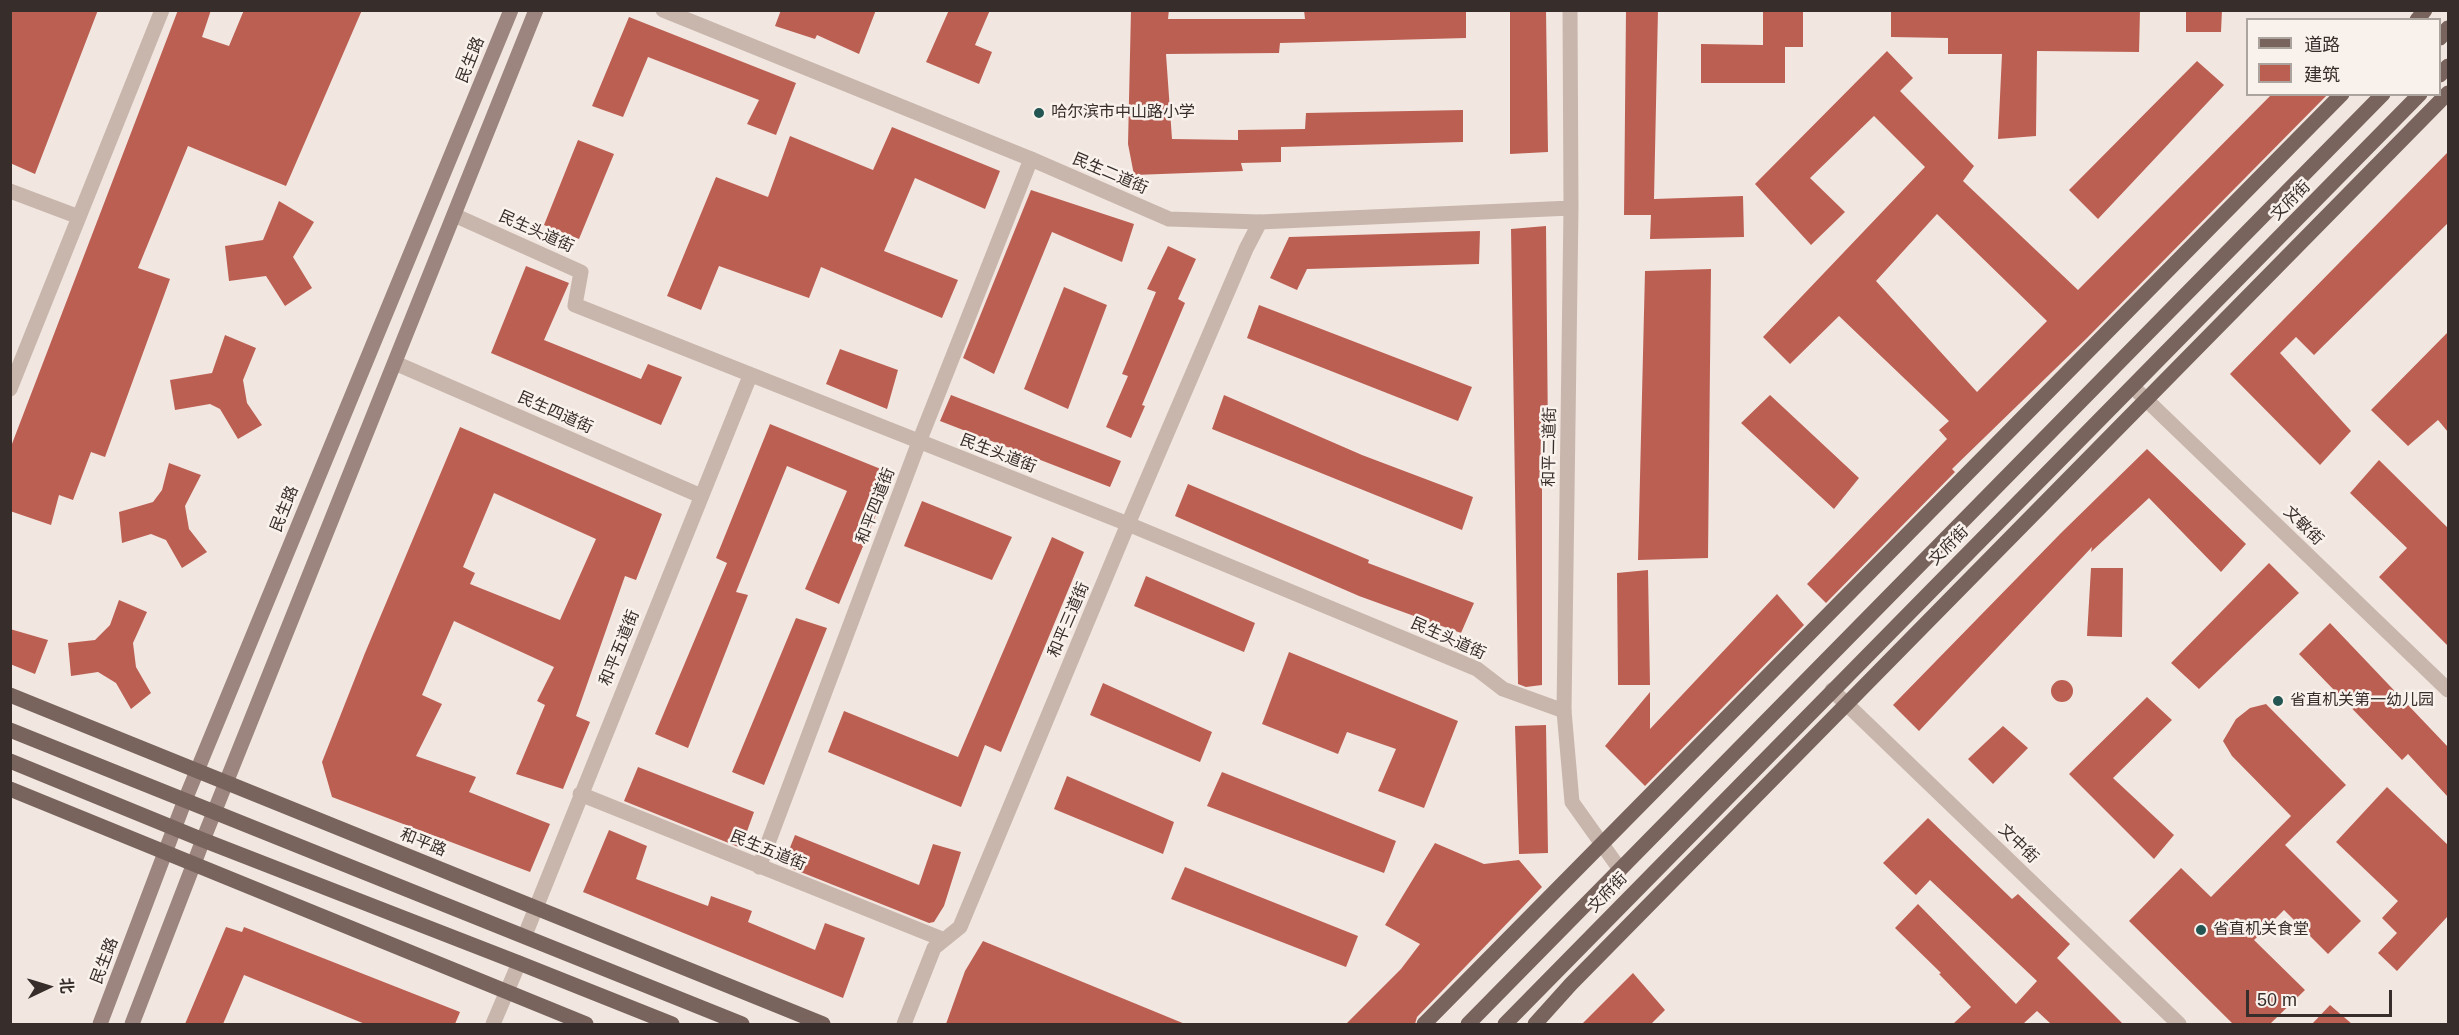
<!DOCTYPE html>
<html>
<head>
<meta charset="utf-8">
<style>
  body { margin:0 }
  #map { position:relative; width:2459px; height:1035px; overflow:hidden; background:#f1e7e0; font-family:Helvetica,"Noto Sans SC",sans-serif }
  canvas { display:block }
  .frame { position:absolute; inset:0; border:12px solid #372d2a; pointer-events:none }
  .legend { position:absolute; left:2246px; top:18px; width:195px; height:78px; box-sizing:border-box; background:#f9f1ec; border:2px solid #aba39e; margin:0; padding:8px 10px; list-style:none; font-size:18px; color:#372d2a }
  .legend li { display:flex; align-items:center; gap:12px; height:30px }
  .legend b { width:30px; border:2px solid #aba39e }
  .north { position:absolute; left:18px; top:957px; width:60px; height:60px; -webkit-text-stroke:4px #f9f1ec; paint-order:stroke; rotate:86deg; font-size:16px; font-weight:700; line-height:24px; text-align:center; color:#372d2a }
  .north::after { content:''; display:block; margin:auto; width:21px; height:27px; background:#372d2a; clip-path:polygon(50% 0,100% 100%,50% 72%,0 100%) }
  .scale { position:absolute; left:2246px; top:990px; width:146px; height:27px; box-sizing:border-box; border:3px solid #372d2a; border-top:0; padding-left:8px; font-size:18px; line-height:21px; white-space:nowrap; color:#372d2a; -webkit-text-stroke:4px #f9f1ec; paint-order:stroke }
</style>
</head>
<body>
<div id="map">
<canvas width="2459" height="1035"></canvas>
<div class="frame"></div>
<ul class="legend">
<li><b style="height:8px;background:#78635d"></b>道路</li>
<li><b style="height:16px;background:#bc5f53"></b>建筑</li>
</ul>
<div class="north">北</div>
<div class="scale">50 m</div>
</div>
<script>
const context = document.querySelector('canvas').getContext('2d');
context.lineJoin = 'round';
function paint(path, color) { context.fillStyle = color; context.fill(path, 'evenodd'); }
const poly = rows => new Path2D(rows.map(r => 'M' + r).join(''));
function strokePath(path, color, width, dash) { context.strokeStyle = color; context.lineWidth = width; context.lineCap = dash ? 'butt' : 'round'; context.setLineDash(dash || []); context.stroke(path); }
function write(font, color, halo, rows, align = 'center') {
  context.font = font + ' Helvetica,"Noto Sans SC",sans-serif'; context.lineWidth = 5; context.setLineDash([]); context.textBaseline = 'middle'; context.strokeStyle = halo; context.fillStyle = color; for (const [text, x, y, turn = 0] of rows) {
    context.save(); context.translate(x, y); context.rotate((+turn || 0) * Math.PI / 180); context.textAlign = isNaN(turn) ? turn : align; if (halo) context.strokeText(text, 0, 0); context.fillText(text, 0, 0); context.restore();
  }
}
paint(poly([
  [10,10,98,10,35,174,10,163],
  [178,10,211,10,202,37,229,46,244,10,362,10,286,186,188,146,138,268,170,279,105,457,91,452,73,500,59,495,51,525,10,511,10,449],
  [781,10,876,10,859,54,817,35,815,39,775,26],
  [949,10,990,10,975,45,992,52,979,84,926,62],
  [1131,10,1169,10,1168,19,1305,19,1304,10,1466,10,1466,38,1280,43,1279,53,1166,54,1172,139,1238,140,1238,130,1305,129,1306,113,1463,110,1463,142,1281,147,1281,162,1241,163,1243,171,1134,175,1128,144],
  [1510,10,1546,10,1548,152,1510,154],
  [1626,10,1658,10,1654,199,1743,196,1744,237,1650,239,1651,215,1624,215],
  [1763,10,1803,10,1803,47,1785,47,1785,83,1701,83,1701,44,1763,45],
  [1891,10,2140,10,2139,52,2037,51,2036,136,1998,139,2002,54,1948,54,1948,38,1891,37],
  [2186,10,2222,10,2221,32,2186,32],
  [629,17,796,83,776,135,747,124,759,100,648,57,623,117,592,106],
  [1887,51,1913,78,1900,91,1974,166,1963,181,2078,290,2272,94,2328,94,2087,338,1952,469,1955,472,1826,603,1807,584,1947,439,1939,430,1949,421,1839,316,1790,364,1763,337,1925,167,1874,116,1810,178,1845,212,1811,245,1755,184],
  [1937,214,2047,321,1977,392,1876,281],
  [2197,61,2224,85,2098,219,2069,190],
  [892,127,1000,171,985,209,915,178,884,251,958,280,942,318,821,267,809,298,719,266,701,310,667,296,716,177,768,197,790,136,873,170],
  [578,140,614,154,579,239,544,225],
  [2448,152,2448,223,2314,355,2296,337,2280,353,2351,431,2320,465,2230,374],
  [1031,190,1134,224,1122,262,1052,232,994,374,963,358],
  [279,201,314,222,293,257,312,288,285,306,266,276,229,281,225,246,263,240],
  [1546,226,1548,439,1542,439,1542,685,1526,687,1518,684,1511,229],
  [1480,231,1479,264,1307,269,1297,290,1270,278,1289,237],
  [1168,246,1196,259,1178,299,1185,303,1142,405,1145,406,1131,438,1106,427,1128,376,1122,374,1156,292,1147,289],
  [526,266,569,283,544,340,641,379,648,364,682,377,661,425,491,353],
  [1711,269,1708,558,1638,560,1645,271],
  [1064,287,1107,305,1068,409,1024,389],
  [1259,305,1472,387,1458,421,1247,338],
  [2448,332,2448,432,2438,420,2408,446,2371,410],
  [225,335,256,348,243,380,247,403,262,425,238,439,220,409,210,404,175,410,170,380,212,373],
  [840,349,898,370,887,409,826,384],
  [951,395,1121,461,1110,487,940,421],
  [1224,395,1362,455,1473,497,1462,530,1212,429],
  [1770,395,1859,478,1834,509,1741,423],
  [770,424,893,474,839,604,805,589,847,491,787,466,736,592,748,595,688,748,655,734,727,563,716,558],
  [460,427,662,514,636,580,625,576,576,716,590,722,563,789,516,774,545,705,537,701,554,667,454,621,422,695,442,704,416,756,476,777,469,792,550,824,530,872,332,797,322,762,365,653],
  [494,493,596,539,560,620,470,584,475,573,463,567],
  [2147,449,2246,544,2221,572,2149,498,2091,552,2092,547,1919,731,1893,705,2061,533],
  [2379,460,2448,528,2448,646,2379,577,2407,548,2350,493],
  [169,463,201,475,185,506,189,529,207,552,182,568,166,540,151,534,122,543,119,512,153,502,162,490],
  [1188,484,1369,560,1368,563,1474,603,1461,633,1359,596,1175,516],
  [922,501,1012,537,992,580,904,546],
  [1052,537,1084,552,1001,752,985,745,961,807,828,752,844,711,958,757],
  [2269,563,2299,593,2199,689,2171,663],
  [2091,568,2123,568,2122,637,2087,636],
  [1648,570,1650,685,1618,685,1617,573],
  [1146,576,1255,623,1244,652,1134,606],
  [1777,594,1804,625,1645,786,1605,746,1650,692,1650,729],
  [119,600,147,612,133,643,136,667,151,693,131,709,116,683,98,672,71,676,68,643,95,640,110,625],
  [796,618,827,628,764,785,732,772],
  [2330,623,2448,747,2448,797,2408,754,2402,760,2299,654],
  [10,629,48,640,35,674,10,664],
  [1289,652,1458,721,1424,808,1378,791,1396,749,1347,732,1338,754,1262,724],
  '2051 691a11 11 0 1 1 22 0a11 11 0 1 1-22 0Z',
  [1103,683,1212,732,1200,762,1090,715],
  [2147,697,2172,720,2113,778,2174,835,2154,859,2069,774],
  [2266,704,2346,785,2285,845,2361,921,2328,954,2284,910,2254,940,2305,990,2270,1024,2233,1024,2129,921,2181,868,2211,897,2291,816,2232,756,2223,741,2236,719,2250,708],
  [1546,725,1548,853,1519,854,1515,726],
  [2003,726,2028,748,1993,784,1968,759],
  [638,767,754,812,741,848,624,801],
  [1222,772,1396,841,1384,873,1207,806],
  [1067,776,1174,822,1163,854,1054,809],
  [2387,787,2448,845,2448,916,2397,971,2378,953,2397,933,2382,918,2398,901,2336,842],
  [1928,818,2012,899,2018,894,2070,944,2057,958,2123,1024,2051,1024,2037,1011,2023,1024,1953,1024,1971,1007,1939,974,1941,973,1895,928,1918,904,2016,1004,2037,981,1930,880,1916,895,1883,863],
  [609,830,647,846,636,879,708,906,711,896,752,911,748,922,815,950,825,923,865,938,843,998,583,892],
  [795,835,919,885,933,844,961,852,944,906,934,922,929,923,783,865],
  [1435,843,1484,864,1519,860,1542,887,1417,1017,1415,1024,1346,1024,1401,969,1420,944,1385,925],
  [1185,867,1358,936,1346,967,1171,899],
  [226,927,242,932,244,927,460,1012,455,1024,365,1024,244,975,223,1024,185,1024],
  [983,941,1185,1024,946,1024,965,971],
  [1633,973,1665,1010,1651,1024,1582,1024],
  [2330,1005,2352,1024,2312,1024]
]), '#bc5f53');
strokePath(poly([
  [10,191,79,217],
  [454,215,581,272,575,305,1128,524,1477,669,1503,689,1564,711],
  [395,363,701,496],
  [10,389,162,10],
  [580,794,942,939],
  [759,867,919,442,1031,159],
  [525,935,750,376],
  [904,1024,934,948,960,927,1128,524,1246,249,1260,222]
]), '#c8b6ac', 15);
strokePath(poly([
  [663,10,1031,159,1169,219,1260,222,1571,208],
  [1570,10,1571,208,1564,711,1572,802,1619,868],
  [2133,387,2448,690],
  [1832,690,2179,1024],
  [493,1024,519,963]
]), '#c8b6ac', 15);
strokePath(poly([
  [100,1024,185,800,511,10],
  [132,1024,203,840,536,10]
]), '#9c857e', 15);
strokePath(poly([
  [2417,20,2425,10],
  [2440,38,2448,28],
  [2440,75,2448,66],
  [10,695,823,1024],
  [10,730,742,1024],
  [10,761,203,840,519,963,672,1024],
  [10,789,586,1024],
  [1424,1024,2342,94],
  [1468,1024,2383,94],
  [1505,1024,2420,94],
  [1535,1024,1571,984,2448,93]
]), '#78635d', 15);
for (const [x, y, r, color] of [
  [1039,113,6,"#235552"],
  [2278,701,6,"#235552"],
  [2201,930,6,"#235552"]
]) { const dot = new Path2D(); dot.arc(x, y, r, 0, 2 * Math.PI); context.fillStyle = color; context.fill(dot); strokePath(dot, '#f9f1ec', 2); }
write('16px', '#372d2a', '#f9f1ec', [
  ["民生路",471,60,-68],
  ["民生二道街",1110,174,23],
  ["文府街",2291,201,-45],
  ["民生头道街",536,232,24],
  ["民生四道街",555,413,24],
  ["和平二道街",1550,447,-89],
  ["民生头道街",998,454,21],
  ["和平四道街",876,506,-69],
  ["民生路",285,509,-68],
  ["文敏街",2303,526,44],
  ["文府街",1949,546,-45],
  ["和平三道街",1069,620,-67],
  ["民生头道街",1448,639,24],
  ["和平五道街",620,648,-68],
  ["和平路",423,843,22],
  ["文中街",2018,844,44],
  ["民生五道街",768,851,22],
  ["文府街",1608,893,-46],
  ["民生路",105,961,-69]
]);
write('16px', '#372d2a', '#f9f1ec', [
  ["哈尔滨市中山路小学",1051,113],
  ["省直机关第一幼儿园",2290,701],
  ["省直机关食堂",2213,930]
], 'left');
</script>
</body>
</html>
